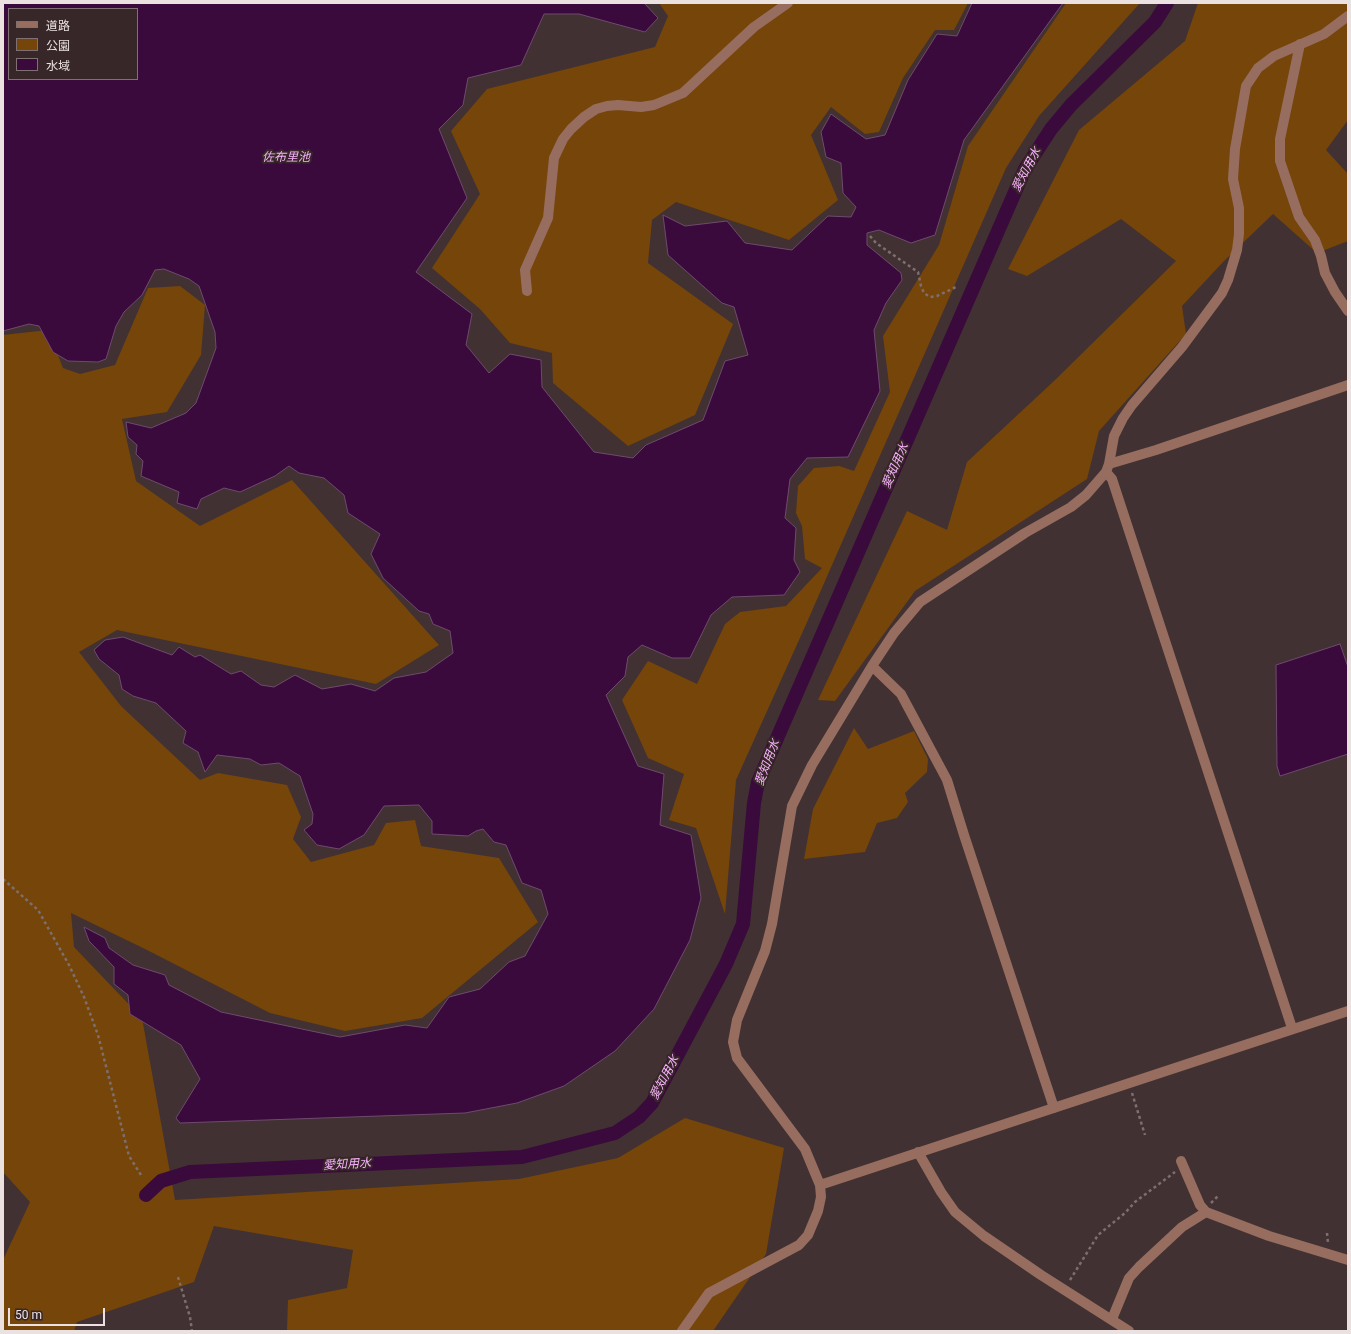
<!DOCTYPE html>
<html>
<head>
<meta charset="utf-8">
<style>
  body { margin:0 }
  #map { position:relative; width:1351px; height:1334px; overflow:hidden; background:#423132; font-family:Roboto,"Noto Sans JP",sans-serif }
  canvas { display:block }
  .frame { position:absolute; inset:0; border:4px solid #ece1e1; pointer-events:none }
  .legend { position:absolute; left:8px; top:8px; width:130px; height:72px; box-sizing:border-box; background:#372728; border:1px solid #7f7172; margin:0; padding:5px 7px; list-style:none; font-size:12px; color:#ece1e1 }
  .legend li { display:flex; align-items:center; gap:8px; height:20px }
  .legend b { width:20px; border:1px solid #7f7172 }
  .scale { position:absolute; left:8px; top:1308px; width:97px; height:18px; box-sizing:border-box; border:2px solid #ece1e1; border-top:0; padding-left:5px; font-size:12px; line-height:14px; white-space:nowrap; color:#ece1e1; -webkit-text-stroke:3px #372728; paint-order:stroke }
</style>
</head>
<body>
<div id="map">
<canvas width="1351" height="1334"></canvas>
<div class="frame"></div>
<ul class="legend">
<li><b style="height:5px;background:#976d5f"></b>道路</li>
<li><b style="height:11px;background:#75450a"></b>公園</li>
<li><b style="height:11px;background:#3a0a3d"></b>水域</li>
</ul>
<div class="scale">50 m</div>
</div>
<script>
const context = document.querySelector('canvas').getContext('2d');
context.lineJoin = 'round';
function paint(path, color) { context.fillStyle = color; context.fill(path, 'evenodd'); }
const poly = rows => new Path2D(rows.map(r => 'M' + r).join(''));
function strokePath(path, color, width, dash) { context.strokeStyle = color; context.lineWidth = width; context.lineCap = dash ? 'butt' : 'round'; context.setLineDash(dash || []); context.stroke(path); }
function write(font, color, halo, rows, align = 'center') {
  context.font = font + ' Roboto,"Noto Sans JP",sans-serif'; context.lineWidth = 4; context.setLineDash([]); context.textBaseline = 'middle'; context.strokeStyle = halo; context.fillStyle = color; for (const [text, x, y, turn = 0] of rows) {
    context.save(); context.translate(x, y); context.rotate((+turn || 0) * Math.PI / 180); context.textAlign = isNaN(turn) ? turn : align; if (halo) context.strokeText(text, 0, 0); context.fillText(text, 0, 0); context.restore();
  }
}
paint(poly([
  [659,3,968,3,954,30,935,30,903,78,879,132,865,134,831,107,811,135,838,200,789,240,676,202,652,220,648,263,733,324,695,415,628,446,553,383,552,353,510,343,480,309,432,268,480,194,451,131,487,89,655,47,668,16],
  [1066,3,1140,3,1039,116,1006,168,804,629,736,780,725,914,696,828,669,820,684,774,648,758,622,700,648,661,697,684,725,624,740,612,786,606,822,568,805,559,802,526,796,513,798,486,814,468,839,466,854,471,890,392,883,336,939,245,968,146],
  [1198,3,1348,3,1348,120,1326,150,1348,174,1348,241,1317,253,1273,214,1224,261,1182,306,1186,334,1099,431,1087,479,915,591,835,701,818,700,907,511,947,530,967,462,1054,381,1176,261,1121,219,1027,276,1008,269,1079,130,1185,41],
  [180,286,205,305,201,355,167,412,122,419,136,481,200,526,292,480,439,645,376,684,117,630,79,652,121,706,200,780,218,773,287,785,301,817,293,839,311,862,374,845,386,823,415,820,421,846,499,858,538,922,422,1018,345,1031,270,1013,147,950,71,913,74,947,142,1018,175,1200,519,1179,618,1158,685,1118,784,1148,766,1254,713,1331,287,1331,288,1300,347,1288,353,1250,214,1226,194,1282,77,1322,74,1331,3,1331,3,1260,30,1202,3,1172,3,335,48,330,63,368,80,374,115,365,148,288],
  [854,728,868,749,914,731,928,759,927,772,905,793,908,802,897,818,877,823,865,852,804,859,813,809]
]), '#75450a');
const water = poly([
  [3,3,644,3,658,18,645,32,579,14,544,14,521,65,468,78,463,105,439,129,467,198,416,272,472,314,466,345,489,373,510,354,541,360,542,387,594,452,633,458,646,445,703,420,725,361,748,355,734,307,722,303,668,255,663,215,685,226,727,221,745,243,792,250,828,216,851,217,856,207,843,193,841,163,826,157,821,132,831,114,866,139,885,135,908,80,937,34,957,36,972,3,1063,3,964,140,935,235,911,243,879,230,867,233,867,245,901,273,902,280,886,303,874,330,880,391,848,457,807,458,790,479,785,518,796,528,794,560,800,572,784,595,732,597,711,615,690,658,672,658,642,645,628,657,625,676,606,695,638,766,664,774,660,825,691,835,701,898,690,940,654,1009,615,1051,564,1086,517,1103,465,1113,180,1123,176,1118,200,1079,181,1045,130,1014,128,995,114,984,114,967,89,941,84,927,105,938,109,948,133,965,165,975,169,985,221,1012,340,1037,405,1025,427,1028,449,997,480,989,509,962,525,956,548,914,541,890,522,883,506,845,494,842,483,829,476,831,468,836,432,834,432,821,419,805,384,806,364,835,339,849,317,845,304,830,312,824,313,814,300,776,279,763,261,765,250,759,217,755,205,772,198,752,183,743,186,731,156,703,133,696,122,689,119,675,99,659,94,650,105,640,123,637,172,655,179,647,195,657,200,655,231,674,241,671,261,685,274,687,295,675,322,689,351,684,375,691,394,678,426,672,453,653,450,631,433,624,429,614,419,611,383,578,371,554,380,534,348,513,344,495,324,478,299,473,289,466,275,476,240,492,224,488,201,499,197,509,177,503,179,492,141,476,143,461,136,454,137,445,128,437,126,422,151,428,186,413,196,403,216,348,215,332,199,286,189,279,164,269,155,270,142,295,124,312,116,326,106,359,98,362,68,361,53,352,39,326,29,324,3,331,3,3],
  [9,9,137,9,137,79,9,79,9,9],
  [1340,644,1348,667,1348,754,1280,776,1277,766,1276,665,1340,644]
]);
paint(water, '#3a0a3d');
strokePath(water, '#6f4a6e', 1);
strokePath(poly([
  [146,1195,161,1181,190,1172,522,1157,615,1133,639,1117,652,1103,726,964,743,924,754,803,758,782,1025,169,1051,129,1071,105,1155,22,1167,3]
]), '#3a0a3d', 14);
strokePath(poly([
  [870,236,876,243,918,272,921,286,924,293,930,297,937,296,956,287],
  [3,879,38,910,69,965,84,997,98,1035,129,1156,141,1175],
  [1132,1093,1145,1135],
  [1211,1203,1219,1195],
  [1327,1233,1328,1243],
  [178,1277,190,1317,192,1331],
  [1070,1280,1098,1235,1125,1213,1135,1202,1175,1172]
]), '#7e6f6f', 2.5, [3, 3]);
strokePath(poly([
  [1300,44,1280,139,1280,161,1299,217,1315,240,1321,256,1325,273,1335,292,1348,311],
  [527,291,525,270,548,218,554,158,563,139,571,129,584,117,596,109,607,106,618,105,641,107,654,105,683,93,754,27,788,3],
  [1109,464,1156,450,1348,385],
  [1106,472,1112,479,1292,1028],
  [872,666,901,694,947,780,964,835,1054,1108],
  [918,1152,941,1192,955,1212,984,1236,1041,1275,1129,1331],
  [1181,1161,1200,1205,1206,1212],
  [820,1185,1348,1011],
  [1112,1319,1129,1278,1139,1267,1182,1227,1206,1212,1269,1236,1348,1260],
  [682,1331,709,1293,799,1245,808,1235,818,1211,821,1197,820,1185,805,1149,737,1058,733,1042,737,1020,765,951,772,924,792,806,812,765,872,666,894,633,920,602,1025,533,1071,507,1086,495,1106,472,1109,464,1114,436,1123,418,1132,405,1182,347,1222,293,1228,280,1237,250,1239,234,1239,208,1233,179,1235,149,1246,86,1258,68,1274,56,1324,34,1348,16]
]), '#976d5f', 10);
write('italic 12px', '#f8b2fc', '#372728', [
  ["佐布里池",286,158],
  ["愛知用水",1027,170,-62],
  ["愛知用水",896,466,-66],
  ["愛知用水",768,763,-69],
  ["愛知用水",665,1078,-62],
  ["愛知用水",347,1165,-3]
]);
</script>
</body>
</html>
